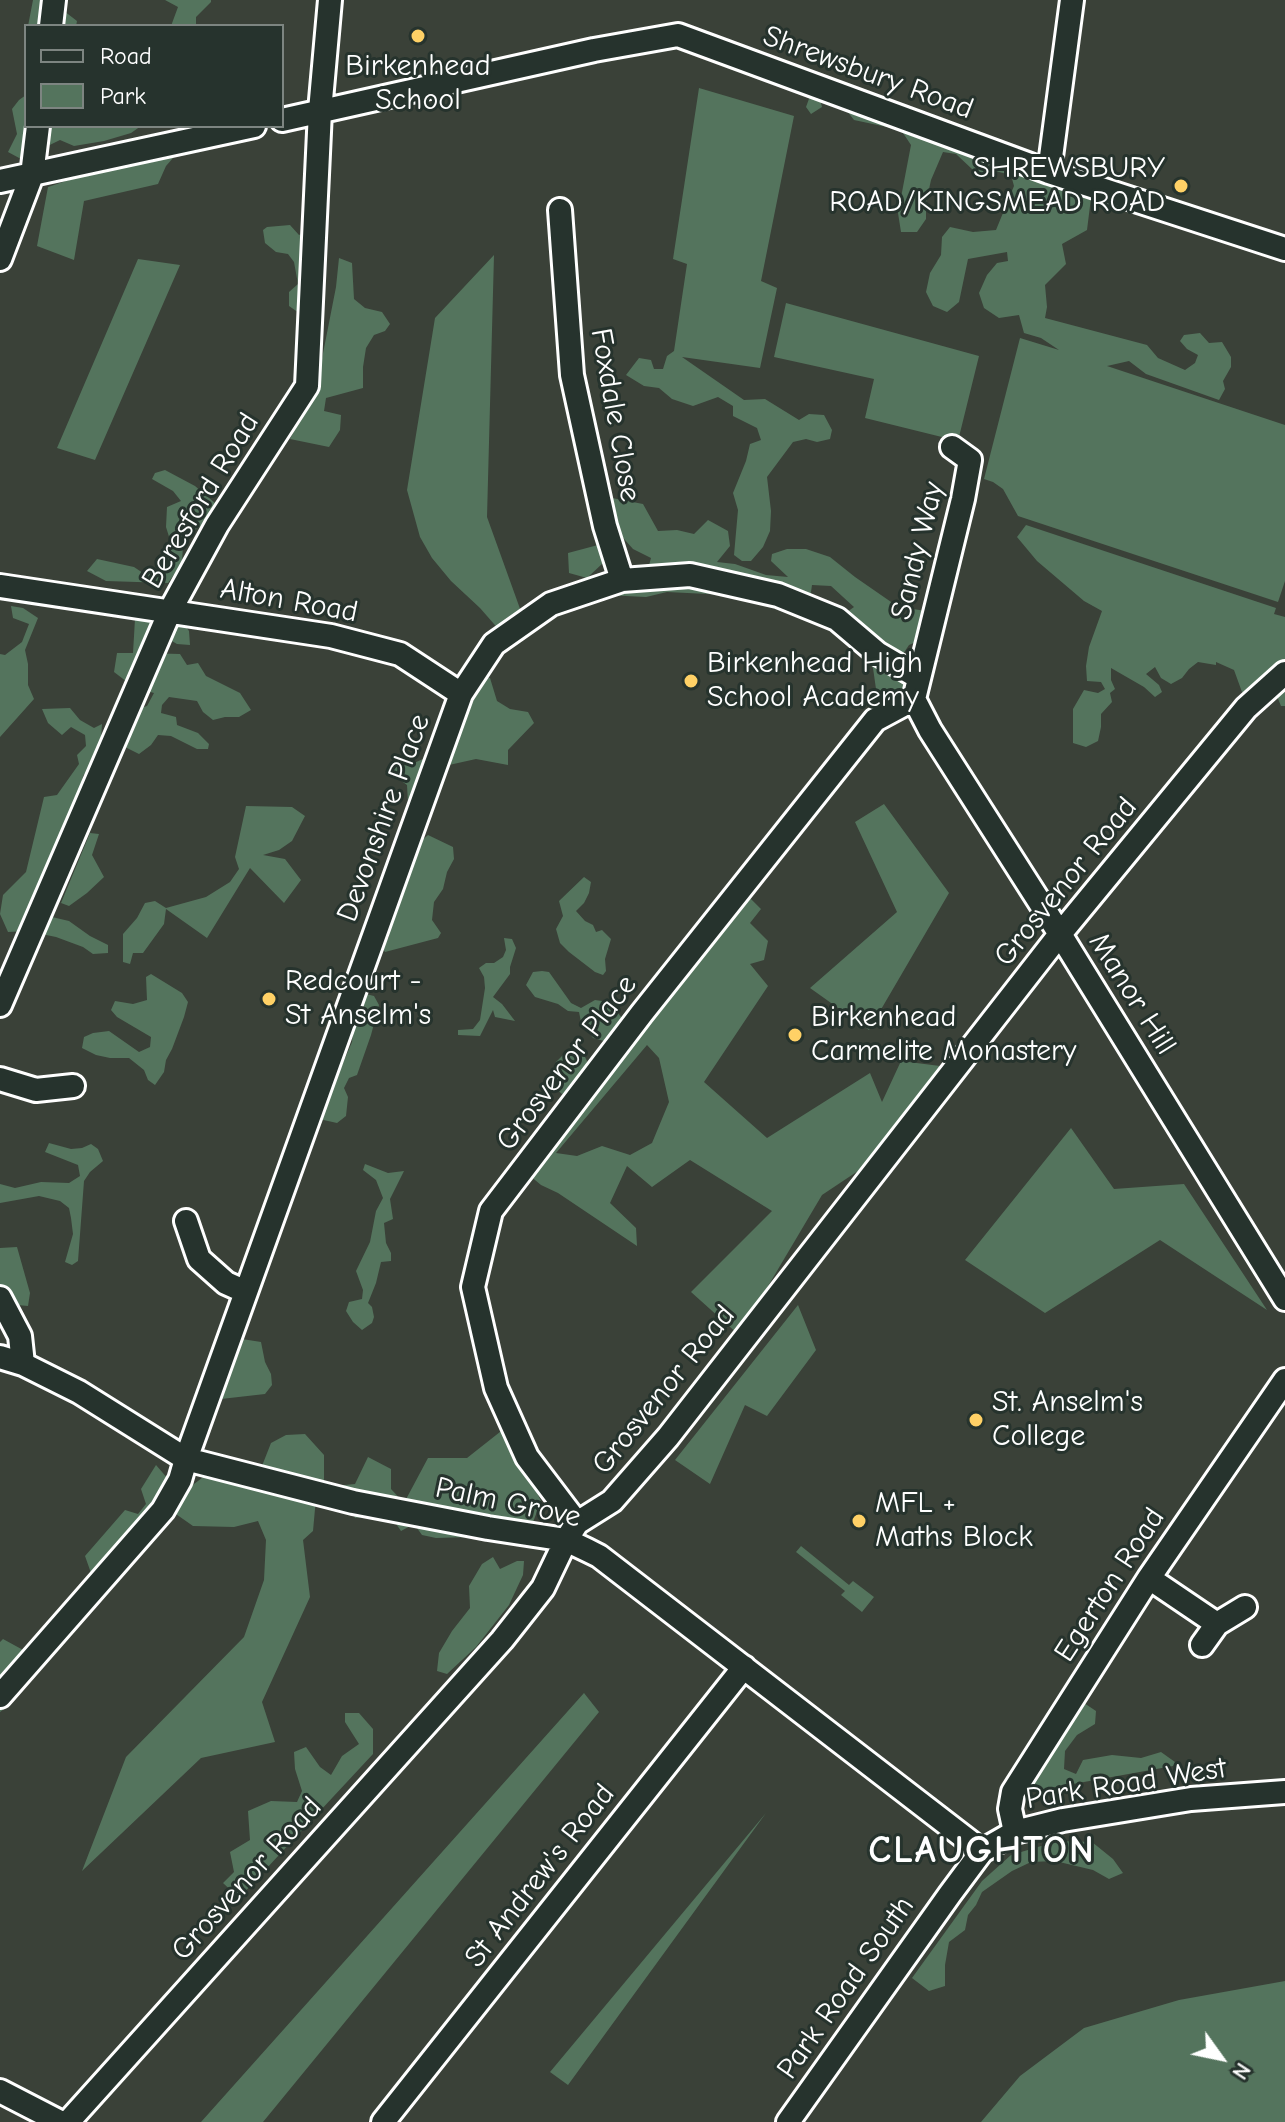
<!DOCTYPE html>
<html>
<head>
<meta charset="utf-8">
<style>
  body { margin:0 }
  #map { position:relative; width:1285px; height:2122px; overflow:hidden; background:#3a4138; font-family:"Comic Neue",sans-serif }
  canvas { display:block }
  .legend { position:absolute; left:24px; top:24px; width:260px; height:104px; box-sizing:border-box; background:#26332d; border:2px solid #7d8581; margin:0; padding:10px 14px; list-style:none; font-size:24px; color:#fff }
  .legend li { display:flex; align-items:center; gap:16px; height:40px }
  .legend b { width:40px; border:2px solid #7d8581 }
  .north { position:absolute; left:1181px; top:2018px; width:80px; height:80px; -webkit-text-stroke:6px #26332d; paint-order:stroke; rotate:123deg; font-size:22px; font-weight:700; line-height:32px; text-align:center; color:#fff }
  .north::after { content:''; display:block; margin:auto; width:28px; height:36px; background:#fff; clip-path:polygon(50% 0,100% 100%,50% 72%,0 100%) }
</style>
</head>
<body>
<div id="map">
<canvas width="1285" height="2122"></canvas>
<ul class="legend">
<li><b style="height:10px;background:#26332d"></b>Road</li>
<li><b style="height:22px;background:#54745d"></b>Park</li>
</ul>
<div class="north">N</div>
</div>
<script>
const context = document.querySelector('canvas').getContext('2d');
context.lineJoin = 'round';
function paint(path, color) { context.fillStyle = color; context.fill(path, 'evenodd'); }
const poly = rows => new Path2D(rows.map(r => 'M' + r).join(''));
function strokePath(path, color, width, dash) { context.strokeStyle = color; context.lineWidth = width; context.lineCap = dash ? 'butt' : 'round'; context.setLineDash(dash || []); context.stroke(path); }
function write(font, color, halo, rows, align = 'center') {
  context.font = font + ' "Comic Neue",sans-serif'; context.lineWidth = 6; context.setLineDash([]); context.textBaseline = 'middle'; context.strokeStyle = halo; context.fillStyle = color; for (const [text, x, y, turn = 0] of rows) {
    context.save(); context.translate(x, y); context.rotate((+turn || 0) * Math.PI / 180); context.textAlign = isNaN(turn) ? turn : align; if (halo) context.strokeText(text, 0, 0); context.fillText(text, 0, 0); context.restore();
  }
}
paint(poly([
  [33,0,59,0,64,11,77,21,76,26,28,26],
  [165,0,211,0,211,2,196,17,196,26,171,26,178,7],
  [824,84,1081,177,1091,198,1087,230,1062,244,1066,264,1045,285,1047,307,1045,318,1147,345,1158,358,1185,370,1195,363,1198,355,1187,349,1180,341,1184,335,1200,333,1209,343,1222,342,1231,357,1231,367,1223,381,1225,389,1219,400,1146,374,1129,361,1107,366,1285,425,1285,581,1278,602,1018,516,1003,489,993,482,984,479,1020,338,1059,350,1041,338,1024,333,1019,315,999,318,984,308,979,293,987,275,997,263,1008,261,1007,252,968,259,959,302,947,312,933,306,926,292,930,273,941,255,942,237,950,227,973,232,996,230,1014,186,1011,175,991,170,983,176,973,170,956,154,943,152,931,180,926,203,926,219,917,232,901,232,898,213,911,145,901,130,854,120,844,107,827,101,820,99,822,107,811,114,806,107,810,96],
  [699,88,794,116,761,281,777,288,760,368,682,357,744,400,765,399,799,420,809,414,824,415,832,430,830,439,817,442,806,439,793,442,767,477,771,511,770,531,763,547,751,561,742,561,734,555,738,510,733,493,746,461,750,444,761,440,757,428,733,416,733,406,718,397,693,406,672,399,659,388,644,386,626,375,639,358,651,360,654,369,663,369,667,356,674,351,687,264,673,259],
  [26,95,26,126,141,126,131,133,104,141,74,146,60,140,21,159,8,152,17,134,12,109,19,100],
  [180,150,166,166,158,184,84,201,74,260,37,246,48,187,128,160],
  [290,225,299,235,310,229,302,315,289,306,289,292,298,284,294,262,288,254,276,252,265,243,263,230,267,227],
  [494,255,487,517,523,617,501,632,480,608,451,581,432,558,420,537,407,490,435,318],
  [339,258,352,263,354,299,365,308,382,312,390,324,385,331,374,335,366,348,363,367,363,388,326,398,324,411,341,415,340,430,329,447,290,439,317,384,336,287],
  [138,259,180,265,95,460,57,448],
  [786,303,979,356,958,441,865,418,874,379,774,357],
  [165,470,195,486,215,503,210,519,192,532,183,544,182,563,168,583,106,581,87,571,97,559,134,567,146,575,166,562,171,543,166,527,167,507,181,501,173,491,152,479,155,473],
  [612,498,643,504,658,531,677,530,694,534,708,520,728,531,730,546,717,562,735,564,766,575,788,577,771,561,772,554,787,549,806,549,830,557,855,577,894,604,903,622,913,609,932,612,925,638,909,645,903,654,915,665,906,696,886,695,876,689,873,668,864,657,854,640,843,615,854,607,831,586,812,585,810,599,667,592,646,597,605,595,648,569,651,558,633,549,617,531,604,553,603,563,587,578,569,573,568,553,598,545],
  [1026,525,1276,608,1274,614,1285,617,1285,706,1281,706,1274,689,1247,697,1242,692,1234,670,1216,662,1216,665,1198,662,1189,669,1182,678,1171,684,1161,678,1155,667,1146,674,1159,685,1162,692,1155,697,1144,687,1111,668,1111,680,1115,689,1110,693,1112,702,1101,714,1101,727,1098,741,1086,747,1073,743,1073,709,1084,690,1098,693,1105,689,1101,682,1087,681,1086,666,1089,647,1102,611,1084,601,1037,561,1017,537],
  [11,606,23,608,38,618,25,650,28,664,28,685,34,699,0,737,0,654,5,655,22,642,29,624,13,618],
  [125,612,180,618,189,631,190,645,177,644,165,637,142,653,180,654,187,665,198,663,206,676,240,693,251,710,239,717,225,717,213,720,203,712,197,701,169,697,162,705,161,713,176,717,177,725,198,733,209,744,208,749,197,749,171,736,158,735,151,745,139,754,125,747,123,732,134,710,147,706,154,693,135,688,114,672,117,653,133,653,135,619],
  [482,677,490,678,497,701,510,709,528,712,534,723,508,750,508,765,476,759,449,765,451,746,473,701],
  [70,708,80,720,94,728,102,724,101,739,89,767,83,776,81,790,59,836,60,851,37,910,52,917,69,921,90,936,108,945,108,953,93,954,83,947,56,937,27,931,8,932,0,914,3,895,26,872,44,797,57,795,79,764,77,755,86,746,85,735,71,727,62,735,48,723,42,709],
  [423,759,430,760,412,807,408,803,407,785,392,774,396,765,414,763],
  [884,804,949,893,869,1030,810,988,897,912,855,822],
  [246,806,292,807,305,816,292,841,279,850,263,855,285,859,301,880,284,903,250,868,207,938,166,909,164,924,143,953,133,953,130,964,123,962,123,934,137,918,145,903,155,901,166,908,206,897,230,882,239,869,235,857],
  [90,833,99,834,92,855,104,877,87,893,69,906,61,903],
  [428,835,453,847,454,859,447,872,443,889,434,902,432,920,441,933,438,938,385,952,382,947,389,937,391,915,402,896,420,842],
  [584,877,591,882,589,893,584,903,576,911,585,921,593,925,596,932,602,930,611,939,605,959,606,971,603,975,595,972,569,952,560,943,556,929,563,916,559,901],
  [749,897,761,909,750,923,768,941,764,960,750,964,768,986,704,1082,767,1138,870,1073,882,1102,901,1061,940,1066,931,1084,870,1163,822,1195,739,1335,691,1292,772,1211,690,1160,652,1187,627,1166,610,1203,636,1228,637,1246,558,1193,541,1185,529,1175,628,1038,639,1036,695,962],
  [647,1045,659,1058,669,1102,652,1143,630,1155,602,1146,577,1156,556,1153],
  [504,938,512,939,516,948,510,967,510,974,493,997,502,1004,515,1021,495,1017,493,1010,480,1036,458,1035,458,1030,473,1029,480,1020,485,988,484,977,479,968,486,963,494,963,503,957,506,950],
  [542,971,549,972,571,1003,581,1008,595,1000,609,1002,622,1018,618,1030,604,1041,593,1038,581,1022,579,1012,568,1011,558,1004,535,997,526,985,533,972],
  [151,974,182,993,188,1002,184,1017,172,1049,166,1060,164,1072,155,1085,148,1080,144,1070,129,1058,110,1058,96,1055,82,1048,84,1037,93,1033,109,1031,139,1052,150,1047,151,1037,117,1017,111,1010,115,1001,133,1004,147,1000,146,977],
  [366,994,374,996,379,1005,371,1035,357,1075,349,1078,344,1088,348,1097,346,1116,337,1123,319,1119,352,1042,354,1022,361,1000],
  [563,1055,585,1057,587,1061,586,1069,572,1090,562,1094,554,1087,554,1072,556,1062],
  [1071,1128,1114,1189,1184,1184,1267,1310,1160,1240,1045,1313,965,1260],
  [49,1143,71,1149,82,1148,91,1144,98,1149,103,1161,90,1172,84,1181,78,1261,72,1265,65,1262,73,1234,71,1218,69,1208,60,1201,39,1196,0,1203,0,1184,15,1188,41,1182,69,1183,80,1176,78,1165,45,1152],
  [365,1164,388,1173,404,1171,390,1199,393,1219,384,1223,386,1243,391,1253,391,1261,381,1262,376,1283,368,1303,372,1307,374,1317,372,1323,362,1330,353,1322,346,1311,349,1302,362,1299,363,1290,356,1271,370,1242,376,1211,383,1198,376,1180,363,1170],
  [17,1247,30,1293,28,1306,7,1304,0,1300,0,1248],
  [798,1305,816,1350,767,1416,745,1405,710,1484,675,1460],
  [242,1339,261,1342,265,1362,271,1374,272,1385,265,1394,221,1399,219,1389,236,1357],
  [505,1428,541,1501,527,1538,506,1541,470,1537,436,1538,422,1535,414,1524,401,1531,390,1515,367,1507,369,1516,355,1518,351,1508,316,1498,313,1531,303,1540,310,1597,262,1702,275,1742,201,1758,82,1871,126,1757,244,1637,264,1580,266,1540,258,1521,234,1527,193,1526,173,1512,152,1543,101,1574,91,1573,85,1556,125,1510,138,1514,146,1504,141,1489,156,1465,181,1494,211,1471,260,1471,271,1443,286,1435,305,1434,324,1455,324,1487,355,1484,368,1457,391,1469,391,1489,404,1503,428,1458,467,1458],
  [801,1546,849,1585,853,1581,874,1597,862,1612,841,1595,845,1591,796,1552],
  [493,1557,500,1569,517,1561,524,1561,523,1575,509,1605,476,1647,447,1674,437,1671,439,1653,452,1631,470,1608,469,1586,482,1564],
  [3,1639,25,1651,20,1689,7,1707,0,1712,0,1642],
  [584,1693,599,1712,263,2122,201,2122],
  [1084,1703,1096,1711,1095,1724,1077,1735,1065,1751,1064,1769,1076,1774,1083,1760,1112,1755,1141,1758,1161,1752,1175,1762,1173,1766,1034,1791,1029,1786,1032,1777],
  [345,1713,359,1713,373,1729,373,1754,239,1898,223,1883,234,1872,230,1852,250,1840,248,1811,271,1801,297,1802,302,1791,295,1769,294,1752,306,1747,320,1767,331,1775,342,1756,359,1744,345,1722],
  [766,1813,568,2085,550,2072],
  [1058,1841,1092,1842,1113,1859,1123,1873,1109,1879,1093,1870,1055,1861,1031,1862,1012,1871,982,1892,976,1905,968,1915,965,1930,949,1942,945,1965,945,1986,929,1991,912,1978,982,1881,1011,1855],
  [1285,1981,1285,2122,981,2122,1020,2076,1084,2028,1179,2000]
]), '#54745d');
const minor = poly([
  [51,26,54,0],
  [282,120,594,50,678,35,1049,172,1285,249],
  [1049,172,1072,0],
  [0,181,254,126],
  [560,210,572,375,605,526,622,580],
  [0,259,32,175,38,126],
  [952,447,970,460,963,499,914,699,930,730,1060,934,1285,1299],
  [0,586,331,636,400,654,461,694],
  [0,1005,170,611,217,525,307,386,320,111,330,0],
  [0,1079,36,1090,73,1086],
  [186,1221,199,1259,226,1283,246,1292],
  [0,1298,20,1336,23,1364],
  [0,1357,23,1364,79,1392,186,1459,353,1502,488,1528,566,1540,587,1550,599,1556,982,1851],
  [577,1523,527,1457,496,1388,473,1287,491,1211,642,1013,875,720,914,699],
  [1149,1578,1217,1624],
  [1202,1645,1217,1624,1245,1607],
  [0,1696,163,1510,180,1480,186,1459,461,694,494,644,551,604,622,580,690,575,778,595,837,619,877,653,918,677],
  [1015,1832,1010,1809,1013,1792,1149,1578,1285,1380],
  [0,2091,60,2122],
  [68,2122,502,1640,543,1588,566,1540,577,1523,612,1501,668,1437,1060,934,1246,708,1285,673],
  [383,2122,744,1667],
  [788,2122,950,1894,982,1851,1015,1832,1063,1820,1191,1799,1285,1792]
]);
strokePath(minor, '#fff', 28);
strokePath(minor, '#26332d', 22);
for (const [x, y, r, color] of [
  [418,36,8,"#ffd166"],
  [1181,186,8,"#ffd166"],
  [691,681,8,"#ffd166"],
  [269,999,8,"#ffd166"],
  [795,1035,8,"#ffd166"],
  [976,1420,8,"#ffd166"],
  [859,1521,8,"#ffd166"]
]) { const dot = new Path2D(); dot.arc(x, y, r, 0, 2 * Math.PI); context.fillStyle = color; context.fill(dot); strokePath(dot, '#26332d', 3); }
write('30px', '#fff', '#26332d', [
  ["Birkenhead",418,67,"center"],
  ["School",418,101,"center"],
  ["SHREWSBURY",1165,169,"right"],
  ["ROAD/KINGSMEAD ROAD",1165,203,"right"],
  ["Birkenhead High",707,664],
  ["School Academy",707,698],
  ["Redcourt -",285,982],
  ["St Anselm's",285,1016],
  ["Birkenhead",811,1018],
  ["Carmelite Monastery",811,1052],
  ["St. Anselm's",992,1403],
  ["College",992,1437],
  ["MFL +",875,1504],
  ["Maths Block",875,1538]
], 'left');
write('30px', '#fff', '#26332d', [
  ["Shrewsbury Road",868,73,20],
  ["Foxdale Close",615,415,80],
  ["Beresford Road",201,501,-59],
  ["Sandy Way",918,551,-76],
  ["Alton Road",289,601,10],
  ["Devonshire Place",384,818,-70],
  ["Grosvenor Road",1066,882,-51],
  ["Manor Hill",1132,994,58],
  ["Grosvenor Place",567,1063,-53],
  ["Grosvenor Road",664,1390,-51],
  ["Palm Grove",508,1503,12],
  ["Egerton Road",1110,1585,-57],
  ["Park Road West",1126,1784,-9],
  ["St Andrew's Road",540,1876,-52],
  ["Grosvenor Road",247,1879,-48],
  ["Park Road South",846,1988,-55]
]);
context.letterSpacing = '2px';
write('bold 38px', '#fff', '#26332d', [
  ["CLAUGHTON",982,1851]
]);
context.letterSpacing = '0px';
</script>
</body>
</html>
